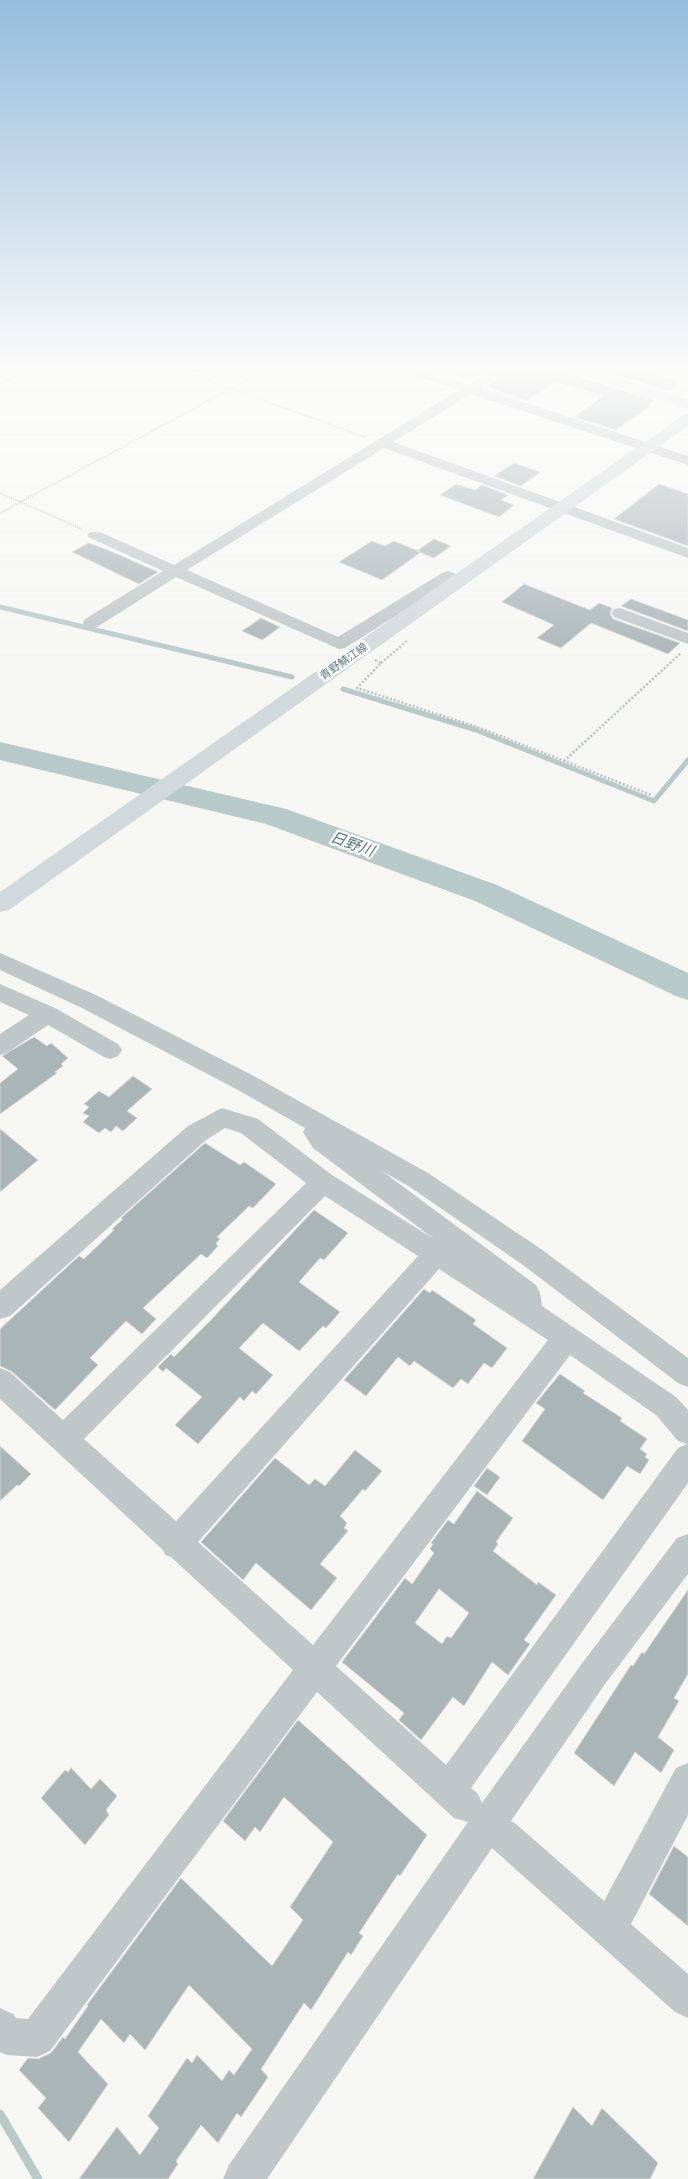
<!DOCTYPE html>
<html>
<head>
<meta charset="utf-8">
<style>
  body { margin:0 }
  canvas { display:block; background:#f6f6f3 }
</style>
</head>
<body>
<canvas width="688" height="2179"></canvas>
<script>
const context = document.querySelector('canvas').getContext('2d');
context.lineJoin = 'round';
const poly = rows => new Path2D(rows.map(r => 'M' + r).join(''));
function strokePath(path, color, width, dash) { context.strokeStyle = color; context.lineWidth = width; context.lineCap = dash ? 'butt' : 'round'; context.setLineDash(dash || []); context.stroke(path); }
function paint(path, color) { context.fillStyle = color; context.fill(path, 'evenodd'); }
function write(font, color, halo, rows, align = 'center') {
  context.font = font + ' "Varela Round","Noto Sans JP",sans-serif'; context.lineWidth = 5; context.setLineDash([]); context.textBaseline = 'middle'; context.strokeStyle = halo; context.fillStyle = color; for (const [text, x, y, turn = 0] of rows) {
    context.save(); context.translate(x, y); context.rotate((+turn || 0) * Math.PI / 180); context.textAlign = isNaN(turn) ? turn : align; if (halo) context.strokeText(text, 0, 0); context.fillText(text, 0, 0); context.restore();
  }
}
strokePath(poly([
  [0,607,292,677],
  [343,689,476,730,654,801,688,760]
]), '#b8c9ca', 5);
strokePath(poly([
  [0,2114,38,2179]
]), '#b8c9ca', 9);
paint(poly([
  [0,742,286,809,497,885,688,973,688,1000,676,996,475,901,266,824,0,760,0,742]
]), '#b8c9ca');
const building = poly([
  [436,366,494,366,470,381,436,369,436,366],
  [515,366,557,366,560,371,654,400,648,405,650,406,616,430,574,417,603,396,556,382,526,401,486,386,515,366],
  [589,366,627,366,680,382,668,391,589,366],
  [514,463,540,472,521,486,494,476,514,463],
  [456,484,475,490,482,485,508,495,501,500,514,505,499,517,440,495,456,484],
  [659,484,688,494,688,546,614,519,659,484],
  [434,539,451,546,434,558,417,551,434,539],
  [372,541,385,546,394,541,421,552,382,580,339,562,372,541],
  [89,543,108,550,158,572,139,584,72,552,89,543],
  [524,584,590,610,599,603,612,608,610,614,613,619,680,643,668,654,591,623,561,648,537,638,554,625,502,602,524,584],
  [631,599,688,620,688,631,621,606,631,599],
  [261,618,280,627,262,640,242,631,261,618],
  [34,1037,47,1046,51,1043,68,1058,61,1064,63,1066,55,1072,57,1073,0,1114,0,1083,18,1069,2,1056,34,1037],
  [133,1076,152,1089,127,1111,137,1118,123,1131,116,1126,111,1132,105,1128,99,1133,83,1122,89,1116,83,1113,89,1107,84,1104,99,1091,109,1097,133,1076],
  [0,1129,38,1160,0,1192,0,1129],
  [205,1143,240,1165,244,1162,276,1184,253,1208,249,1206,217,1237,220,1239,216,1243,218,1246,207,1258,201,1254,143,1308,156,1319,142,1334,126,1321,90,1358,98,1365,55,1410,11,1371,0,1366,0,1329,79,1256,84,1259,114,1230,112,1229,123,1219,121,1218,205,1143],
  [314,1210,348,1233,324,1260,320,1258,299,1282,340,1312,326,1328,323,1326,299,1351,263,1323,239,1348,273,1375,256,1394,252,1391,244,1401,240,1397,198,1444,175,1425,202,1397,166,1368,163,1372,158,1367,171,1354,174,1357,208,1323,314,1210],
  [424,1289,430,1293,432,1290,476,1320,473,1324,507,1348,492,1368,484,1363,468,1384,461,1379,453,1388,414,1361,410,1366,398,1357,366,1396,344,1380,424,1289],
  [560,1374,585,1391,583,1393,622,1418,620,1421,647,1439,640,1449,647,1454,645,1457,649,1460,640,1474,627,1466,603,1500,522,1441,545,1409,536,1403,560,1374],
  [0,1446,31,1474,19,1486,17,1485,0,1501,0,1446],
  [355,1450,382,1471,365,1491,363,1489,340,1516,347,1523,344,1528,348,1531,320,1564,337,1578,311,1610,256,1563,243,1580,201,1542,275,1458,309,1485,315,1479,325,1486,355,1450],
  [487,1468,500,1477,487,1495,474,1486,487,1468],
  [477,1491,513,1518,496,1542,498,1544,493,1551,537,1585,538,1582,556,1595,524,1640,530,1644,508,1675,492,1662,464,1706,453,1697,421,1740,399,1720,404,1713,342,1662,405,1578,412,1584,434,1553,430,1549,433,1544,431,1543,448,1520,454,1524,477,1491],
  [439,1589,469,1613,451,1638,447,1636,442,1644,415,1623,439,1589],
  [688,1590,688,1674,674,1698,679,1701,658,1737,674,1750,661,1773,635,1752,614,1786,574,1753,631,1665,633,1666,642,1652,644,1654,688,1590],
  [298,1720,427,1835,400,1876,398,1874,359,1933,363,1936,351,1955,348,1952,311,2010,304,2003,261,2069,268,2077,241,2117,237,2113,218,2143,201,2125,176,2161,178,2164,168,2179,79,2179,117,2127,140,2155,159,2128,148,2116,187,2058,192,2063,197,2055,222,2081,229,2070,234,2075,252,2049,189,1985,145,2050,130,2034,124,2043,101,2019,78,2052,108,2084,69,2142,38,2108,46,2098,19,2070,28,2058,38,2059,51,2053,63,2037,65,2039,88,2006,87,2005,181,1878,272,1966,303,1920,290,1907,333,1842,284,1797,260,1832,255,1827,245,1841,223,1821,298,1720],
  [71,1768,91,1789,100,1779,117,1796,106,1810,109,1815,85,1845,41,1798,65,1770,68,1772,71,1768],
  [674,1846,688,1857,688,1926,649,1894,674,1846],
  [573,2107,592,2126,602,2108,658,2163,650,2179,533,2179,573,2107]
]);
paint(building, '#aab5b8');
strokePath(building, '#d8d7d5', 1);
strokePath(poly([
  [168,366,365,437],
  [0,384,39,366],
  [0,493,82,529],
  [0,513,273,366]
]), '#bcc0c1', 2, [1, 1]);
strokePath(poly([
  [375,660,381,663,357,688,480,728,651,795],
  [381,663,407,641],
  [564,761,681,653]
]), '#bcc0c1', 2.5, [2, 2]);
paint(poly([
  [393,366,412,366,468,384,498,366,513,366,480,388,688,456,688,465,471,394,393,442,688,548,688,558,384,448,187,570,338,637,442,573,448,571,467,578,469,581,467,584,461,586,449,582,345,648,339,649,176,577,97,627,85,627,83,623,85,619,163,571,90,538,87,535,90,532,100,532,174,565,459,390,394,369,393,366],
  [620,608,688,633,688,644,614,617,612,613,614,609,620,608],
  [0,953,98,996,252,1075,428,1173,541,1249,688,1358,688,1387,678,1383,523,1265,410,1187,382,1171,536,1285,540,1293,542,1306,676,1397,688,1410,688,1483,471,1788,478,1794,482,1803,583,1662,677,1538,688,1534,688,1574,605,1684,511,1821,516,1824,604,1901,676,1768,688,1763,688,1815,631,1924,688,1974,688,2018,675,2012,492,1848,267,2179,223,2179,229,2165,468,1822,454,1818,317,1692,50,2051,37,2057,7,2055,0,2052,0,2008,13,2014,16,2018,28,2019,293,1670,171,1557,165,1555,163,1550,0,1399,0,1368,10,1372,63,1420,306,1183,241,1133,225,1128,206,1140,10,1316,0,1319,0,1290,188,1126,222,1108,258,1119,332,1175,434,1239,313,1148,303,1132,305,1128,236,1089,82,1008,0,970,0,953],
  [325,1196,418,1256,176,1521,84,1439,325,1196],
  [439,1269,548,1340,313,1645,198,1542,439,1269],
  [570,1355,656,1415,678,1441,687,1444,678,1448,446,1765,336,1666,570,1355],
  [0,984,55,1008,118,1044,122,1050,118,1056,110,1059,102,1056,48,1025,8,1052,0,1055,0,1034,29,1015,0,1002,0,984]
]), '#c0c7c9');
paint(poly([
  [688,414,688,426,9,910,0,912,0,892,682,416,688,414]
]), '#d2d9dc');
paint(poly([
  [559,366,582,366,688,399,688,409,561,369,559,366]
]), '#d2d9dc');
const sky = context.createLinearGradient(0, 0, 0, 671);
sky.addColorStop(0, '#95bcdc');
sky.addColorStop(0.55, '#fbfbfa');
sky.addColorStop(1, '#fbfbfa00');
context.fillStyle = sky;
context.fillRect(0, 0, 688, 671);
write('11px', '#5f7880', '#fff', [
  ["青野鯖江線",344,662,-35]
]);
write('italic 15px', '#5a787c', '#fff', [
  ["日野川",352,845,20]
]);
</script>
</body>
</html>
